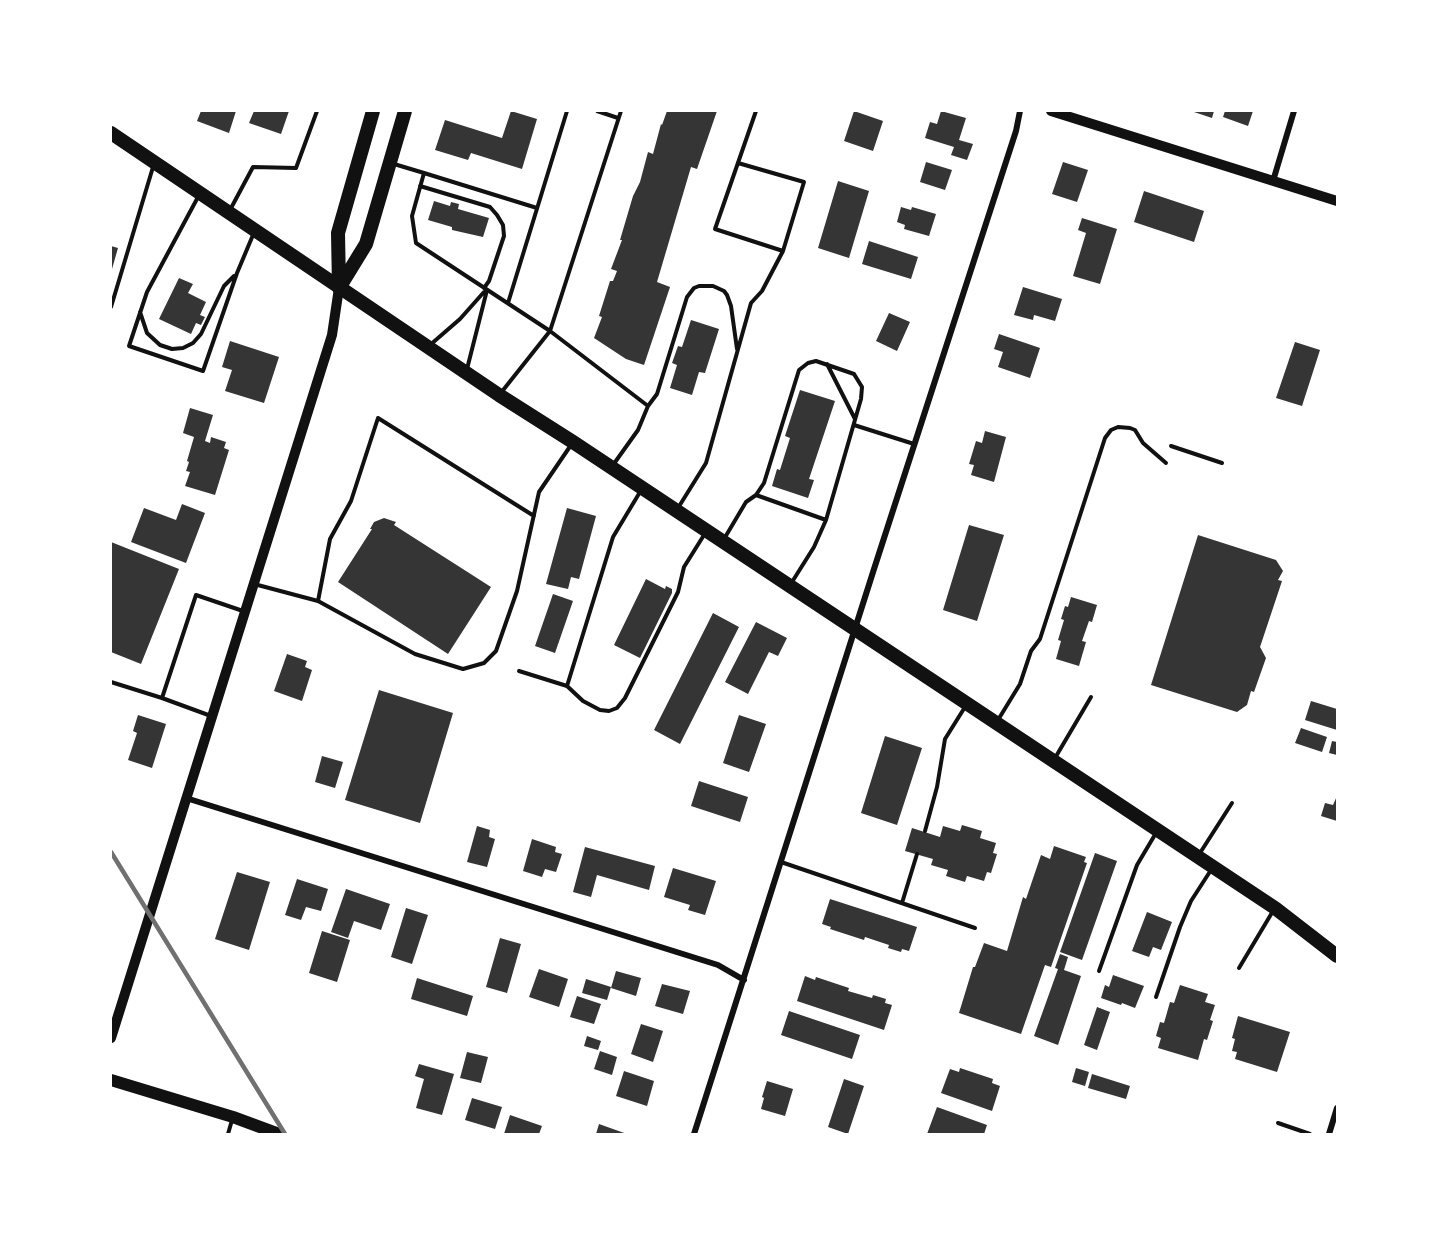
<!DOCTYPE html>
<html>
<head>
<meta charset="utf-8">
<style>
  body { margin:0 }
  #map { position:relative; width:1448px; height:1245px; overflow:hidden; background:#fff; font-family:Jost,sans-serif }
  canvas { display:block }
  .frame { position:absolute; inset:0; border:112px solid #fff; pointer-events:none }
</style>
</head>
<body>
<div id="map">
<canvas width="1448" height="1245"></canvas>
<div class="frame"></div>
</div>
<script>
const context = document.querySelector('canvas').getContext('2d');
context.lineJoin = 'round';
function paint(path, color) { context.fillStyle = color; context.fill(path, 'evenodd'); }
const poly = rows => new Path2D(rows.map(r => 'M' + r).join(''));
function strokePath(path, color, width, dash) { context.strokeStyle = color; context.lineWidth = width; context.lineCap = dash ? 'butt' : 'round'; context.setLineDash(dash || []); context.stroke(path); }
paint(poly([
  [201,111,236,111,229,133,197,121],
  [254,111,289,111,281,134,249,123],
  [511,111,537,119,522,169,471,153,468,160,435,150,445,120,502,138],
  [667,111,717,111,697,169,691,167,657,282,670,287,644,365,626,359,594,338,602,317,599,316,610,281,613,281,617,271,611,269,622,240,620,240,633,196,640,182,648,152,653,154,661,124,662,125],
  [854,111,883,121,873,151,844,141],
  [941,111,966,118,959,140,973,144,967,160,951,155,954,147,925,138,930,122,937,124],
  [1191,111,1214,111,1212,118],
  [1225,111,1253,111,1248,126,1223,117],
  [926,162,952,170,945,190,920,182],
  [1063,162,1088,170,1077,202,1052,194],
  [838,181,869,191,849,258,818,248],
  [1144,191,1204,211,1194,242,1134,222],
  [434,201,450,206,451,202,459,204,458,209,489,218,483,237,452,230,452,227,428,220],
  [901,207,911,210,912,207,936,214,929,236,904,229,905,225,897,222],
  [1082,218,1117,229,1100,284,1073,276,1086,233,1078,230],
  [869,241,918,257,911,279,862,264],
  [111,246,118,248,112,269,111,269],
  [179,278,193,284,188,293,206,302,200,315,205,317,201,325,196,323,191,334,159,319],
  [1023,287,1062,299,1055,321,1034,315,1033,320,1014,315],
  [889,313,910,322,897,351,876,341],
  [691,320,719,329,705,373,699,372,692,395,670,388,677,365,672,363,678,346,682,347],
  [999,334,1040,348,1030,378,998,367,1003,352,994,349],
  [230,341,279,357,264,403,225,391,232,370,222,367],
  [1295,342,1320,350,1302,406,1276,398],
  [800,390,835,401,809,479,814,480,808,498,772,486,777,469,780,470,790,438,785,436],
  [190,408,213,415,205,441,210,443,211,437,226,442,224,448,229,450,215,495,185,486,190,472,186,471,189,462,187,461,194,437,183,433],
  [985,431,1006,437,994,482,971,475,974,465,969,464,976,441,982,443],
  [182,504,205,513,186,563,131,542,144,508,176,520],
  [567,508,596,516,579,579,571,577,568,589,546,584],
  [384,518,396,522,394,525,491,587,448,654,338,582,372,529,370,529,374,522],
  [969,525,1004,535,977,621,943,610],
  [1198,535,1276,560,1283,571,1278,580,1282,581,1260,647,1266,658,1254,692,1251,691,1247,705,1237,712,1151,685],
  [111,542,179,569,141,664,111,652],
  [646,579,665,589,666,586,672,589,672,593,640,658,614,645],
  [553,594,573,601,555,653,535,646],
  [1071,597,1097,605,1092,622,1089,621,1082,641,1086,642,1079,666,1056,659,1061,641,1058,640,1064,620,1061,619,1065,606,1068,607],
  [713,613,739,627,680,744,654,730],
  [756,622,787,638,778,656,769,652,748,694,725,682],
  [287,654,307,661,305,667,312,670,302,701,274,691],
  [379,690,453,713,420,823,345,800],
  [1311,701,1337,709,1337,730,1305,720],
  [138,715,166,724,152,768,128,760,137,733,133,731],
  [739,715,766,724,749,772,723,763],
  [1301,728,1327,737,1322,752,1295,743],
  [885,736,922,748,897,825,861,813],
  [1332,741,1337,742,1337,755,1329,753],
  [322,756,343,762,335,788,315,782],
  [699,781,748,797,740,822,691,806],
  [1337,796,1337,821,1321,816,1325,803,1333,805],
  [962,825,982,831,980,838,996,843,993,853,997,854,991,873,987,872,984,881,967,876,965,882,946,876,948,870,931,865,933,859,905,851,912,828,940,837,943,826,960,831],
  [477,826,490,830,489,837,495,839,487,867,467,862],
  [532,839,556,847,555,852,562,854,556,872,545,869,542,877,523,871],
  [1054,846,1086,857,1084,862,1087,863,1051,967,1045,965,1021,1034,959,1013,973,967,975,967,984,943,1007,951,1023,897,1026,899,1041,855,1050,859],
  [585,847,655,866,649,890,597,875,591,897,573,892],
  [1095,853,1117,861,1082,960,1060,952],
  [673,868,716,881,705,915,688,910,690,905,664,897],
  [237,872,270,882,249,950,215,939],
  [297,879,328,889,321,911,306,907,301,920,285,915],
  [346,889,390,904,381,930,354,921,348,938,331,932],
  [830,899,917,927,909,951,902,949,901,952,888,948,889,945,865,937,864,940,830,929,831,927,822,924],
  [406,908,428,915,412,964,391,957],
  [1147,912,1172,922,1161,950,1153,947,1149,957,1132,951],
  [322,931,350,940,337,982,309,973],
  [500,938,521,944,507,993,486,987],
  [1060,954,1068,957,1064,970,1081,976,1058,1045,1034,1036,1058,969,1055,968],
  [539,969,568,979,559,1007,529,997],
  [616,971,641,978,636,996,611,988],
  [1113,975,1144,986,1135,1008,1122,1003,1121,1005,1101,998,1105,985,1109,987],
  [805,976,815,980,816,977,849,988,848,991,872,998,873,995,886,999,885,1003,892,1005,884,1030,797,1001],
  [417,978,473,996,467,1016,411,999],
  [586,979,611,987,607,1000,582,993],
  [662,984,690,991,683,1014,655,1006],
  [1180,985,1208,994,1205,1002,1215,1005,1210,1020,1213,1021,1207,1040,1204,1039,1198,1060,1158,1048,1161,1038,1156,1036,1160,1022,1164,1023,1170,1002,1174,1003],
  [577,996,601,1004,594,1024,570,1017],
  [1097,1007,1110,1012,1097,1050,1084,1045],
  [789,1011,860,1035,852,1059,781,1035],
  [1238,1016,1290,1032,1277,1072,1235,1059,1237,1052,1232,1051,1235,1039,1232,1038],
  [641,1024,663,1031,653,1062,631,1054],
  [587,1036,601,1041,598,1050,584,1046],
  [600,1051,617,1057,612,1075,594,1069],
  [467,1052,488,1057,481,1083,460,1078],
  [419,1064,454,1074,442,1115,416,1108,424,1079,415,1076],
  [960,1068,993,1079,992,1083,1000,1086,992,1111,941,1093,950,1069,959,1072],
  [1076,1068,1089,1072,1085,1086,1072,1082],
  [624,1071,654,1081,647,1106,616,1096],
  [1092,1074,1130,1086,1126,1099,1088,1088],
  [844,1079,864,1086,848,1134,828,1127],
  [767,1081,793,1089,785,1116,761,1109,764,1098,762,1097],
  [472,1098,502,1107,495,1129,465,1120],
  [937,1107,987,1125,984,1134,927,1134],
  [510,1115,542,1126,539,1134,504,1134],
  [599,1124,627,1134,596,1134]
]), '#353535');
strokePath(poly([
  [597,111,618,118],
  [738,163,804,182,783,251],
  [394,164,424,173,412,216,416,243,550,331,648,406],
  [424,173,537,208],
  [420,186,490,207,497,215,503,225,504,236,489,281,484,288],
  [198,197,147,292,129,346,203,371,237,273,253,235],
  [230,210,253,167,296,168,317,111],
  [508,303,567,111],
  [111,307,153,167],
  [140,312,147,333,160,345,172,349,183,348,193,343,201,334,224,286,234,276],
  [430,345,460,319,484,292],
  [827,364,855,419],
  [467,369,487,290],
  [500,394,550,331,621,111],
  [854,425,914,444],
  [1171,446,1222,463],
  [613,465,638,430,648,406,657,394,687,297,694,288,699,286,713,286,724,291,727,295,731,306,737,349],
  [756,495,826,520],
  [678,508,706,463,751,303,762,291,783,251,715,229,756,111],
  [724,539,746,502,756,495,764,483,799,370,808,363,816,361,854,374,862,387,861,399,826,520,814,547,792,582],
  [254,584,318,601,415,654,463,669,484,663,496,651,517,591,539,492,571,445],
  [318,601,330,539,351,501,378,418,534,516],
  [519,671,567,686,613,537,640,492],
  [111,682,162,698],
  [567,686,583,701,600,710,609,711,617,708,625,698,678,592,684,567,704,535],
  [211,716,162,698,196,595,243,611],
  [998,720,1020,684,1031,651,1040,639,1105,438,1111,430,1118,427,1130,428,1135,430,1143,443,1166,463],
  [1055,758,1091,697],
  [925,831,937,787,945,739,965,707],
  [1200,853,1232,803],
  [781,862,975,928],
  [902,903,917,854],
  [1239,968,1273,911],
  [1099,971,1137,865,1156,833],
  [1156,997,1180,927,1191,901,1211,870],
  [1278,1123,1310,1134],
  [228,1134,232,1120]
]), '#111', 4);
strokePath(poly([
  [1273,181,1294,111],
  [186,798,718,965,744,980],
  [694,1134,874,569,1016,131,1020,111],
  [1329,1134,1337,1108]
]), '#111', 6);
strokePath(poly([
  [1051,111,1337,201],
  [111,1038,332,335,339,288]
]), '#111', 10);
strokePath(poly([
  [111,1080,233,1117,279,1134]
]), '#111', 12);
strokePath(poly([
  [111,133,499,395,573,442,1275,908,1337,956],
  [339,288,366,244,405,111],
  [339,288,338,233,373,111]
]), '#111', 14);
strokePath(poly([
  [111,852,285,1134]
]), '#707070', 4.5);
</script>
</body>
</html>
